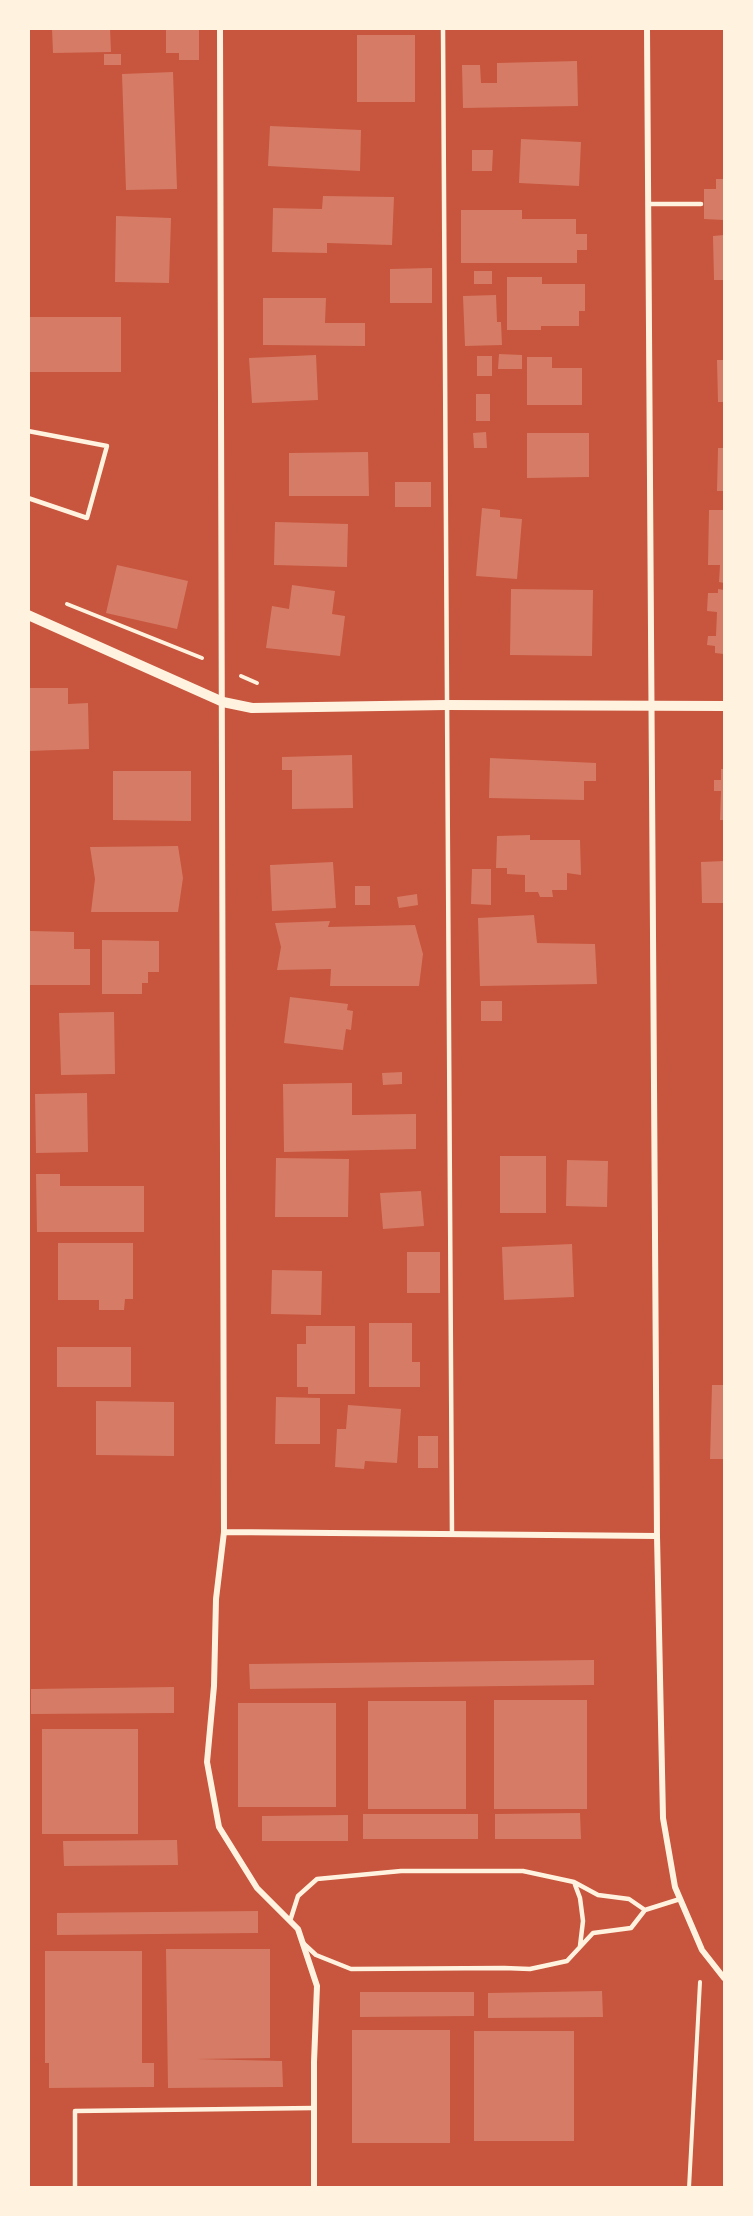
<!DOCTYPE html>
<html>
<head>
<meta charset="utf-8">
<style>
  body { margin:0 }
  #map { position:relative; width:753px; height:2216px; overflow:hidden; background:#c8553d; font-family:Lora,serif }
  canvas { display:block }
  .frame { position:absolute; inset:0; border:30px solid #fff3e0; pointer-events:none }
</style>
</head>
<body>
<div id="map">
<canvas width="753" height="2216"></canvas>
<div class="frame"></div>
</div>
<script>
const context = document.querySelector('canvas').getContext('2d');
context.lineJoin = 'round';
function paint(path, color) { context.fillStyle = color; context.fill(path, 'evenodd'); }
const poly = rows => new Path2D(rows.map(r => 'M' + r).join(''));
function strokePath(path, color, width, dash) { context.strokeStyle = color; context.lineWidth = width; context.lineCap = dash ? 'butt' : 'round'; context.setLineDash(dash || []); context.stroke(path); }
paint(poly([
  [52,28,110,28,111,52,53,53],
  [166,28,199,28,199,60,179,60,179,53,166,53],
  [357,35,415,35,415,102,357,102],
  [104,54,121,54,121,65,104,65],
  [577,61,578,106,463,108,462,65,480,65,481,83,497,83,497,63],
  [173,72,177,189,126,190,122,74],
  [270,126,361,130,360,171,268,166],
  [521,139,581,142,579,186,519,183],
  [472,150,493,150,492,171,472,171],
  [716,179,724,179,724,220,704,219,704,189,716,189],
  [323,196,394,197,392,245,327,243,327,253,272,252,273,208,322,209],
  [461,210,522,210,522,219,576,219,576,234,587,234,587,250,577,250,577,263,461,263],
  [116,216,171,218,169,283,115,282],
  [724,235,724,280,714,280,713,236],
  [432,268,432,303,390,303,390,269],
  [474,271,492,271,492,284,474,284],
  [507,277,542,277,542,284,585,284,585,311,579,311,579,326,541,326,541,330,507,330],
  [496,295,497,322,501,322,502,345,465,346,463,296],
  [263,298,326,298,325,323,365,323,365,346,263,345],
  [28,317,121,317,121,372,28,372],
  [499,354,522,355,522,369,498,369],
  [316,355,318,400,252,403,249,358],
  [477,356,492,356,492,376,477,376],
  [527,357,552,357,552,368,582,368,582,405,527,405],
  [717,360,724,360,724,402,718,402],
  [476,394,490,394,490,421,476,421],
  [486,432,487,448,474,448,473,433],
  [527,433,589,433,589,477,527,478],
  [718,448,724,448,724,491,717,491],
  [368,452,369,496,289,496,289,453],
  [395,482,431,482,431,507,395,507],
  [482,508,500,510,500,517,522,519,517,579,476,576],
  [709,510,724,510,724,583,719,582,720,565,708,565],
  [275,522,348,524,347,567,274,565],
  [117,565,188,581,177,629,106,613],
  [292,585,335,591,332,614,345,616,340,656,266,648,272,606,289,609],
  [511,589,593,590,592,656,510,655],
  [718,589,724,590,724,654,715,653,715,646,707,645,708,636,716,636,717,612,707,611,708,593,718,593],
  [28,688,68,688,68,704,88,703,89,749,28,751],
  [352,755,353,808,292,809,292,770,282,770,282,757],
  [490,758,596,763,596,781,584,781,584,800,489,798],
  [721,769,724,769,724,820,720,820,721,791,714,791,714,780,721,780],
  [113,771,191,771,191,821,113,820],
  [530,835,530,840,580,840,581,875,567,873,567,890,552,890,553,897,540,897,538,892,525,892,525,875,507,874,507,868,496,868,497,836],
  [178,846,183,878,178,912,91,912,95,879,90,847],
  [724,861,724,903,702,903,701,862],
  [333,862,336,908,272,911,270,865],
  [472,869,491,869,491,905,471,904],
  [355,886,370,886,370,905,355,905],
  [417,894,418,905,399,908,397,897],
  [534,915,537,943,595,944,597,984,480,986,478,918],
  [330,921,328,927,415,925,423,954,419,986,330,986,331,969,277,970,281,947,275,923],
  [30,931,74,932,74,949,90,949,90,985,30,985],
  [102,940,159,941,159,972,148,972,148,983,142,983,142,994,102,994],
  [290,997,348,1004,347,1010,353,1011,351,1030,346,1029,343,1050,284,1043],
  [481,1001,502,1001,502,1021,481,1021],
  [114,1012,115,1074,61,1075,59,1013],
  [402,1072,402,1084,383,1085,382,1073],
  [352,1083,352,1115,416,1114,416,1149,284,1152,283,1084],
  [87,1093,88,1152,36,1153,35,1094],
  [500,1156,546,1156,546,1213,500,1213],
  [276,1158,349,1159,348,1217,275,1217],
  [567,1160,608,1161,607,1207,566,1206],
  [36,1174,60,1174,60,1186,144,1186,144,1232,37,1232],
  [421,1191,424,1226,383,1229,380,1193],
  [58,1243,133,1243,133,1299,125,1299,124,1310,99,1310,99,1300,58,1300],
  [572,1244,574,1297,504,1300,502,1247],
  [407,1252,440,1252,440,1293,407,1293],
  [272,1270,322,1271,321,1315,271,1314],
  [369,1323,412,1323,412,1362,420,1362,420,1387,369,1387],
  [306,1326,355,1326,355,1394,308,1394,308,1387,297,1387,297,1344,306,1344],
  [57,1347,131,1347,131,1387,57,1387],
  [712,1385,724,1385,724,1459,710,1459],
  [276,1397,320,1398,320,1444,275,1444],
  [96,1401,174,1402,174,1456,96,1455],
  [348,1405,401,1409,397,1463,365,1461,364,1469,335,1467,337,1429,346,1429],
  [418,1436,438,1436,438,1468,418,1468],
  [594,1660,594,1685,250,1689,249,1664],
  [174,1687,174,1713,31,1714,31,1689],
  [494,1700,587,1700,587,1809,494,1809],
  [368,1701,466,1701,466,1809,368,1809],
  [238,1703,336,1703,336,1807,238,1807],
  [42,1729,138,1729,138,1834,42,1834],
  [580,1813,581,1839,495,1839,495,1814],
  [363,1814,478,1814,478,1839,363,1839],
  [348,1815,348,1841,262,1841,262,1816],
  [177,1840,178,1865,64,1866,63,1841],
  [258,1911,258,1933,57,1935,57,1913],
  [166,1949,270,1949,270,2058,196,2059,282,2061,283,2087,168,2088],
  [45,1951,142,1951,142,2063,154,2063,154,2087,49,2088,49,2063,45,2063],
  [602,1991,603,2017,488,2018,488,1993],
  [360,1992,474,1992,474,2016,360,2017],
  [352,2030,450,2030,450,2143,352,2143],
  [474,2031,574,2031,574,2141,474,2141]
]), '#d67c66');
strokePath(poly([
  [67,604,202,658],
  [241,676,257,683],
  [689,2188,700,1982]
]), '#fff3e0', 4);
strokePath(poly([
  [443,28,452,1534],
  [648,204,701,204],
  [28,431,107,446,87,518,28,498],
  [574,1882,580,1898,583,1921,580,1946],
  [290,1921,298,1896,317,1879,401,1871,523,1871,574,1882,598,1895,629,1899,645,1910],
  [303,1943,316,1955,351,1969,504,1968,530,1969,567,1961,593,1933,631,1928,645,1910,680,1899],
  [75,2188,75,2111,314,2108]
]), '#fff3e0', 4.5);
strokePath(poly([
  [220,28,224,1532,216,1599,214,1686,207,1762,219,1827,257,1888,298,1929,317,1986,314,2062,314,2188],
  [647,28,657,1536,663,1818,675,1887,702,1950,724,1978],
  [224,1532,657,1536]
]), '#fff3e0', 6);
strokePath(poly([
  [28,615,223,702,252,708,446,705,724,706]
]), '#fff3e0', 10);
</script>
</body>
</html>
